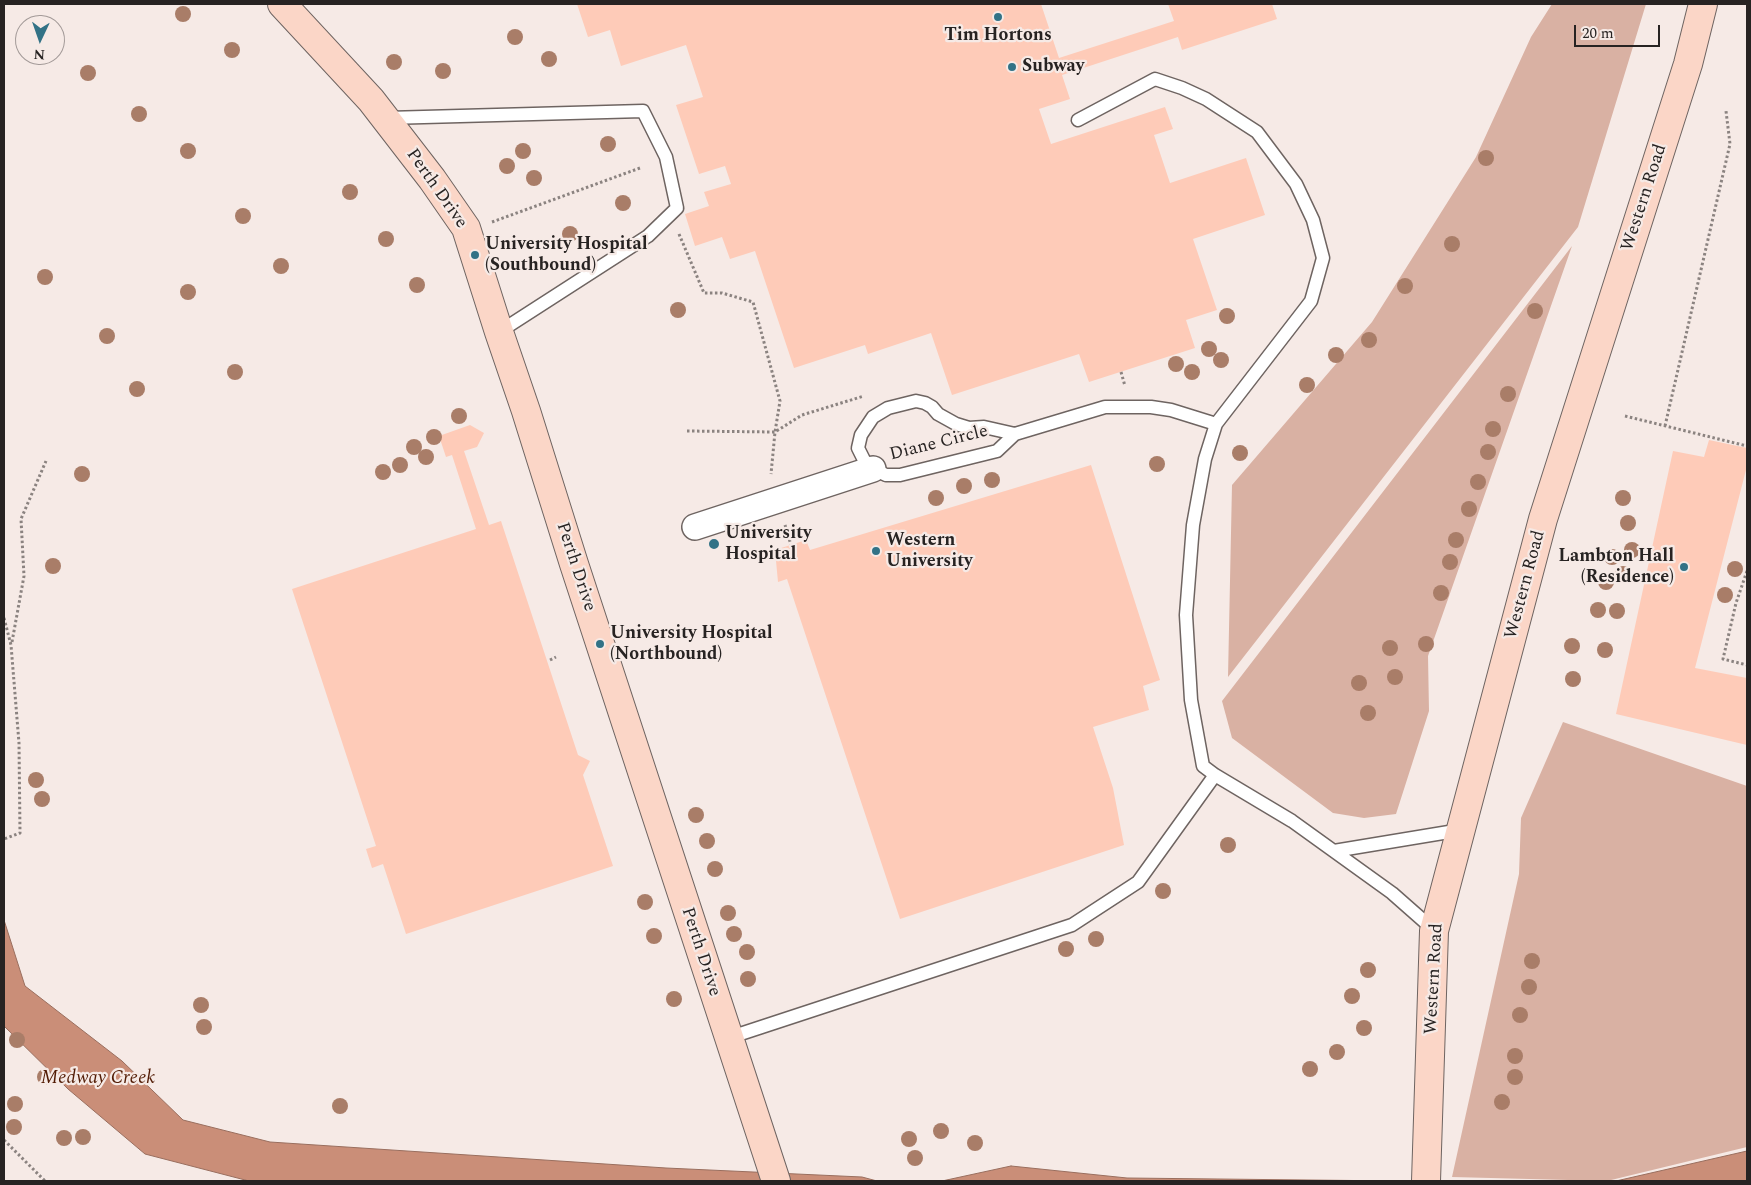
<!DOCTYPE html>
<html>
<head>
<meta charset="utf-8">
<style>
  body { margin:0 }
  #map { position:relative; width:1751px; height:1185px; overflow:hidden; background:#f6eae6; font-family:Spectral,serif }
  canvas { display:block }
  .frame { position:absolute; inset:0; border:5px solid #272322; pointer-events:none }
  .north { position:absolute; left:15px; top:15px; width:50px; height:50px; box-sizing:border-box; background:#f6eae6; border:1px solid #a39a98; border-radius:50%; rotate:183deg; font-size:14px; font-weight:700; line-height:20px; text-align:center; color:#272322 }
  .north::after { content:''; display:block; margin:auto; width:18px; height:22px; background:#327286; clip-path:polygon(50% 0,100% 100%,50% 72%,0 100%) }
  .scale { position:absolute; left:1574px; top:25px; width:86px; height:22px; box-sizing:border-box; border:2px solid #272322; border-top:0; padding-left:6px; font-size:15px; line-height:18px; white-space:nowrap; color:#272322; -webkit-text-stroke:4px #f6eae6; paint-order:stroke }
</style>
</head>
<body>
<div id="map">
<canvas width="1751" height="1185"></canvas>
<div class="frame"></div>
<div class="north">N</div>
<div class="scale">20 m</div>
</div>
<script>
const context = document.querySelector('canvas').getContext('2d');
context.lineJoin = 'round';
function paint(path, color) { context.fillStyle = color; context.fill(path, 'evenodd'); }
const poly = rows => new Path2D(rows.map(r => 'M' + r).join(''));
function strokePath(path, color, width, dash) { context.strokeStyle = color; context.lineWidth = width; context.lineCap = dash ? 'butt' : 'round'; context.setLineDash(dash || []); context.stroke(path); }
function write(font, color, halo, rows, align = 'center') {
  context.font = font + ' Spectral,serif'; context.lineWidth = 4.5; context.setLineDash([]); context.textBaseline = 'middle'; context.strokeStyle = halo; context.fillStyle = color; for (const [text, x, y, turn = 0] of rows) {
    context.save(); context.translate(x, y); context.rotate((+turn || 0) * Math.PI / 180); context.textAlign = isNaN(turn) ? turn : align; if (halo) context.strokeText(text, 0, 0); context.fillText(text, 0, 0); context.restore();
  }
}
paint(poly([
  [1552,4,1646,4,1578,227,1228,677,1232,485,1372,322,1476,157,1531,37],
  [1572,246,1428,656,1429,711,1396,814,1364,818,1333,813,1232,738,1222,701],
  [1563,722,1747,786,1747,1147,1607,1181,1452,1177,1519,874,1521,818]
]), '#d9b1a3');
const water = poly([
  [4,920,25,986,122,1061,183,1120,270,1142,666,1168,862,1177,877,1181,249,1181,145,1154,68,1089,4,1026,4,920],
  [1747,1151,1747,1181,1616,1181,1747,1151],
  [1011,1166,1127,1178,1399,1181,942,1181,1011,1166]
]);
paint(water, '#ca8e78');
strokePath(water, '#996e5e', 1);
paint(poly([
  [577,4,1041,4,1059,58,1174,21,1168,4,1272,4,1277,19,1182,50,1178,37,1062,75,1070,99,1039,109,1051,144,1165,107,1173,129,1154,135,1170,183,1246,158,1265,215,1193,239,1217,310,1186,320,1195,348,1089,382,1079,354,952,395,931,333,868,354,865,345,794,368,755,251,730,259,722,237,695,246,685,214,709,206,704,192,731,184,725,166,699,174,676,105,703,97,686,45,621,66,610,30,588,37],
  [470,425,484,433,477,447,464,451,489,525,501,521,578,755,590,761,583,775,613,866,406,934,383,864,372,868,366,849,376,846,292,589,476,529,452,455,446,457,439,436],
  [1709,440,1747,448,1747,466,1695,668,1747,678,1747,745,1616,714,1673,451,1704,457],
  [1091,465,1160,680,1143,686,1149,710,1093,727,1113,788,1124,845,900,919,787,579,778,582,775,550,806,540,810,550]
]), '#fecbb8');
const lane = poly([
  [387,118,643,111,666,157,677,208,648,236,499,332],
  [1078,120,1155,79,1182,88,1206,99,1257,132,1296,184,1313,220,1323,258,1311,301,1216,424,1205,459,1193,525,1186,615,1191,700,1203,766,1215,775,1292,821,1392,893,1434,930],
  [1015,434,984,427,969,428,956,424,938,414,932,407,925,403,916,401,888,408,873,417,861,435,858,448,864,460,873,469,886,475,900,475,997,451,1015,434,1105,407,1151,407,1171,410,1216,424],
  [1334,851,1461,830],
  [728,1038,1072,925,1138,882,1215,775]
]);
const street = poly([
  [695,527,873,469]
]);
const secondary = poly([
  [282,4,371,100,432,179,466,228,499,332,526,411,574,564,776,1181],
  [1426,1181,1434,931,1543,519,1688,64,1703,4]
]);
strokePath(lane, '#6e6461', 15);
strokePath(street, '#6e6461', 28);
strokePath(secondary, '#6e6461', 30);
strokePath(poly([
  [492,222,640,168],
  [679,234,704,293,722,293,753,302,780,401,775,432,771,474],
  [1121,372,1125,386],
  [1625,416,1747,446],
  [1665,426,1730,144,1726,111],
  [687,431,775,432,802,415,864,396],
  [785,525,791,545],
  [1747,571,1736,603,1723,659,1747,665],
  [4,618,11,645,19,743,20,833,4,839],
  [12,642,24,576,21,519,46,461],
  [550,660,556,657],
  [4,1140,45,1181]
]), '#8b8380', 3, [2.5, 2.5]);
strokePath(lane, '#fff', 12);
strokePath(street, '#fff', 25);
strokePath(secondary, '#fbd6c7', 28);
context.fillStyle = '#a97d68';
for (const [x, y] of [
  [183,14],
  [515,37],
  [232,50],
  [549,59],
  [394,62],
  [443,71],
  [88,73],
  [139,114],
  [608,144],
  [188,151],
  [523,151],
  [1486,158],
  [507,166],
  [534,178],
  [350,192],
  [623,203],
  [243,216],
  [570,234],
  [386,239],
  [1452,244],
  [281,266],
  [45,277],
  [417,285],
  [1405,286],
  [188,292],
  [678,310],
  [1535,311],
  [1227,316],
  [107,336],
  [1369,340],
  [1209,349],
  [1336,355],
  [1221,360],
  [1176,364],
  [235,372],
  [1192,372],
  [1307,385],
  [137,389],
  [1508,394],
  [459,416],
  [1493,429],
  [434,437],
  [414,447],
  [1488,452],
  [1240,453],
  [426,457],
  [1157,464],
  [400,465],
  [383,472],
  [82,474],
  [992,480],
  [1478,482],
  [964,486],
  [936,498],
  [1623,498],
  [1469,509],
  [1628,523],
  [1456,540],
  [1632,550],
  [1612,557],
  [1450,562],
  [53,566],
  [1735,569],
  [1623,574],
  [1606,582],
  [1441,593],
  [1725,595],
  [1598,610],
  [1617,611],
  [1426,644],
  [1572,646],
  [1390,648],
  [1605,650],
  [1395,677],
  [1573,679],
  [1359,683],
  [1368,713],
  [36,780],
  [42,799],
  [696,815],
  [707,841],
  [1228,845],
  [715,869],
  [1163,891],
  [645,902],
  [728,913],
  [734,934],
  [654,936],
  [1096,939],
  [1066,949],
  [747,952],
  [1532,961],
  [1368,970],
  [748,979],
  [1529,987],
  [1352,996],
  [674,999],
  [201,1005],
  [1520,1015],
  [204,1027],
  [1364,1028],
  [17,1040],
  [1337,1052],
  [1515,1056],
  [1310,1069],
  [45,1077],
  [1515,1077],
  [1502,1102],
  [15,1104],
  [340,1106],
  [14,1127],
  [941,1131],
  [83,1137],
  [64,1138],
  [909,1139],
  [975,1143],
  [915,1158]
]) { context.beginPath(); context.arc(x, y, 8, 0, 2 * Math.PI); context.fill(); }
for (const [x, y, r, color] of [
  [998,17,5,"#327286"],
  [1012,67,5,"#327286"],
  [475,255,5,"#327286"],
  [714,544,6,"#327286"],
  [876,551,5,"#327286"],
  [1684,567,5,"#327286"],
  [600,644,5,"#327286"]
]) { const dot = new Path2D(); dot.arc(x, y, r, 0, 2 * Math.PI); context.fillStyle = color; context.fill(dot); strokePath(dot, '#f6eae6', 2); }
write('bold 18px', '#272322', '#f6eae6', [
  ["Tim Hortons",998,36,"center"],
  ["Subway",1022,67],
  ["University Hospital",485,245],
  ["(Southbound)",485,266],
  ["University",725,534],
  ["Hospital",725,555],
  ["Western",886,541],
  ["University",886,562],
  ["Lambton Hall",1674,557,"right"],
  ["(Residence)",1674,578,"right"],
  ["University Hospital",610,634],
  ["(Northbound)",610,655]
], 'left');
write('18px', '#272322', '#f6eae6', [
  ["Perth Drive",436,189,55],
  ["Western Road",1645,198,-72],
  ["Diane Circle",939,444,-14],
  ["Perth Drive",575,567,72],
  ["Western Road",1526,585,-75],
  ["Perth Drive",700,952,72],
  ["Western Road",1435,979,-87]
]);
write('italic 19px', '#521b04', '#f6eae6', [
  ["Medway Creek",98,1079]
]);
</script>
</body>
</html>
